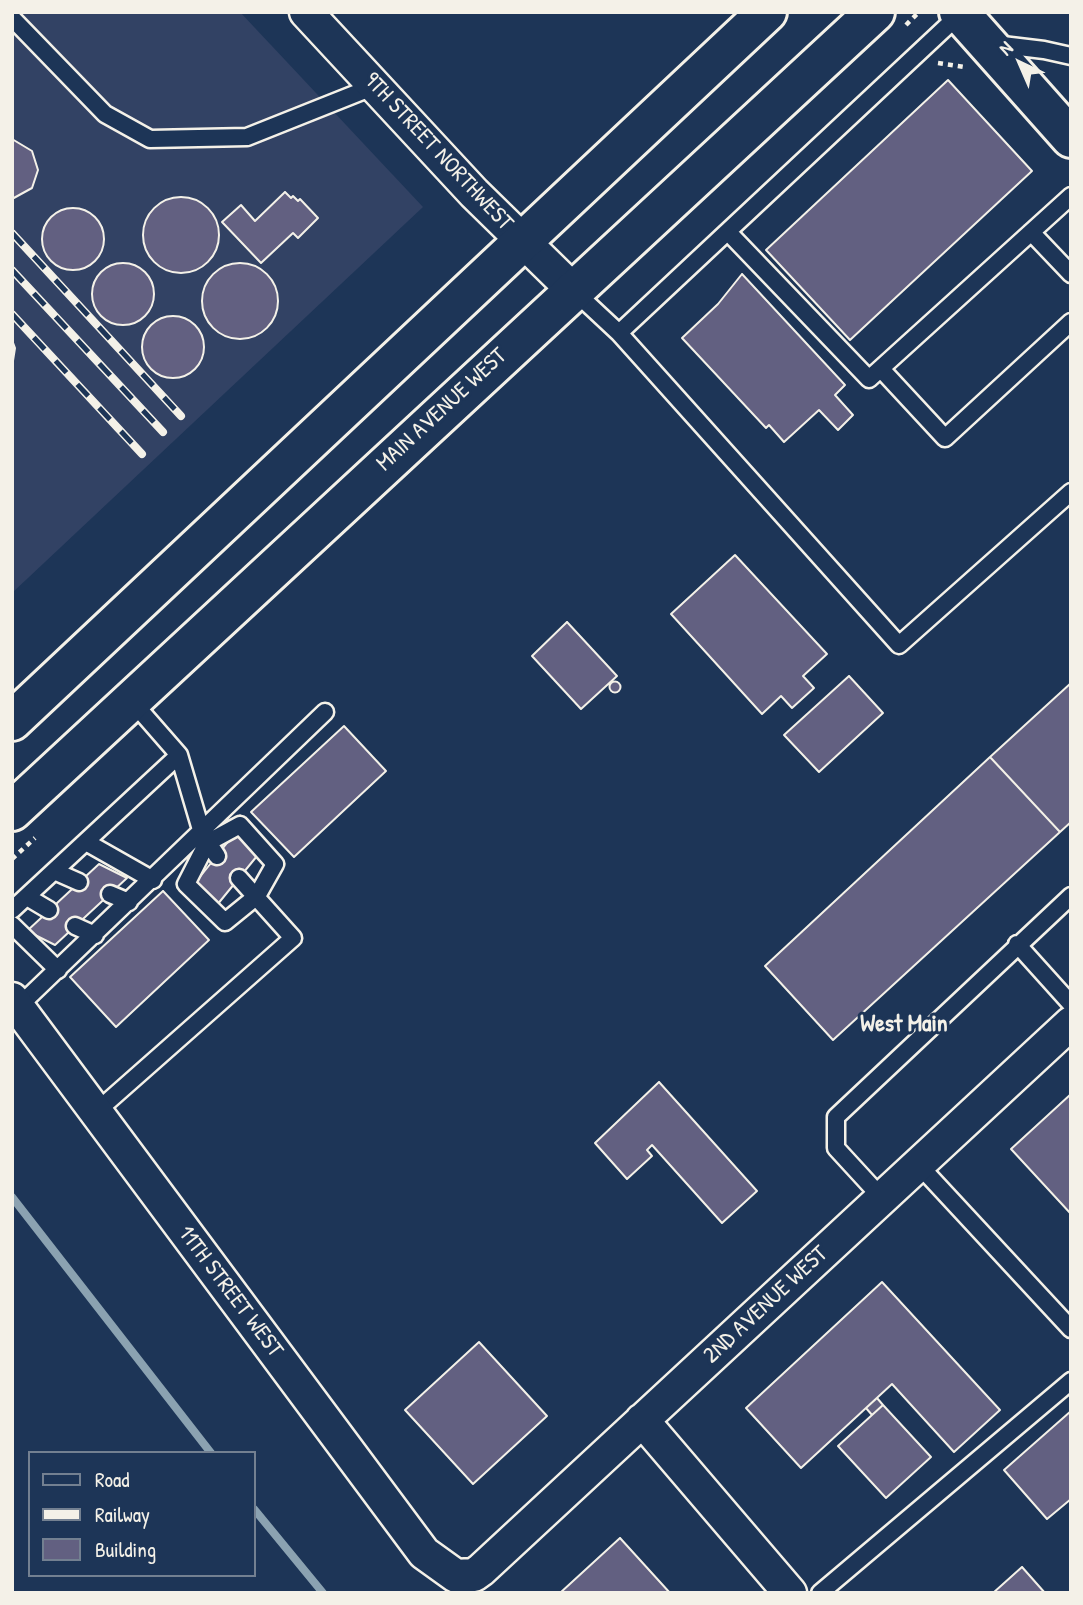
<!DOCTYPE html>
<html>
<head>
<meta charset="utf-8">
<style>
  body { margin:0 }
  #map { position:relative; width:1083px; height:1605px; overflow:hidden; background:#1d3557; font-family:"Patrick Hand",sans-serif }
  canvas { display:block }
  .frame { position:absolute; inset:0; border:14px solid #f4f1e8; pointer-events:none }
  .legend { position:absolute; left:28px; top:1451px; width:228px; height:126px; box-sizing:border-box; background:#1d3557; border:2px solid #738091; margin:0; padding:9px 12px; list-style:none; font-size:21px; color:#f4f1e8 }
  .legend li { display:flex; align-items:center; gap:14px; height:35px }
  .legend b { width:35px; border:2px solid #738091 }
  .north { position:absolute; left:985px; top:28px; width:70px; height:70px; -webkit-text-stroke:5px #1d3557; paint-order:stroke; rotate:316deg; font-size:19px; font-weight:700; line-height:28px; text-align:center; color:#f4f1e8 }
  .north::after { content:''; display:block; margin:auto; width:24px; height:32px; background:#f4f1e8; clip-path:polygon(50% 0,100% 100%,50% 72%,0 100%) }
</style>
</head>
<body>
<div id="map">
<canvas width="1083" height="1605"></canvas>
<div class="frame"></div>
<ul class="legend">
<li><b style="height:9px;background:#1d3557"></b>Road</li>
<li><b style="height:9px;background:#f4f1e8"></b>Railway</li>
<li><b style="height:19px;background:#626081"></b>Building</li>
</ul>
<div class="north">N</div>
</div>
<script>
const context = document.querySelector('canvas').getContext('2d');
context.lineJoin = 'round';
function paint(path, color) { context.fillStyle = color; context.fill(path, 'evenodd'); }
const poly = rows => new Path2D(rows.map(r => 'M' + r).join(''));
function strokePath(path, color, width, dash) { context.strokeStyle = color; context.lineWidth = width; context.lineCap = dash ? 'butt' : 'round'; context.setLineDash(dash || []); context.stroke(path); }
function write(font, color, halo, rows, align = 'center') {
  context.font = font + ' "Patrick Hand",sans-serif'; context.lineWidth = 6; context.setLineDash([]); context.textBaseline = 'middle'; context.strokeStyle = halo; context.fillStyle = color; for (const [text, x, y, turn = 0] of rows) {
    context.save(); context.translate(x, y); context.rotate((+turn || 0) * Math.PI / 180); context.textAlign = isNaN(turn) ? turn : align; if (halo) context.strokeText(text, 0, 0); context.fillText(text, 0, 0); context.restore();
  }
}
paint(poly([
  [12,12,240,12,423,207,12,593]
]), '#324264');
strokePath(poly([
  [12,1197,211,1453],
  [254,1509,323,1593]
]), '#8ba2b1', 8);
const building = poly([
  [948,80,1032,171,850,340,766,250,948,80],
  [12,139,32,151,38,170,32,188,12,199,12,139],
  [285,192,291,198,293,196,298,201,300,199,318,218,298,238,293,233,261,263,222,222,241,205,255,221,285,192],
  '143 235a38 38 0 1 1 76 0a38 38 0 1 1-76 0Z',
  '42 239a31 31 0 1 1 62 0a31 31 0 1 1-62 0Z',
  '202 301a38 38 0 1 1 76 0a38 38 0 1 1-76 0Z',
  '92 294a31 31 0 1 1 62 0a31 31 0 1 1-62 0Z',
  [742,274,845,385,835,395,853,415,838,430,819,410,784,442,769,425,766,428,682,338,718,304,742,274],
  '142 347a31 31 0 1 1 62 0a31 31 0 1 1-62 0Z',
  [12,340,15,348,12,367,12,340],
  [735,555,827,654,803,676,814,688,792,708,781,696,762,714,671,614,735,555],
  [567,622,617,676,581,709,532,656,567,622],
  [849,676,883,713,819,772,784,735,849,676],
  '609.5 687a5.5 5.5 0 1 1 11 0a5.5 5.5 0 1 1-11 0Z',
  [1071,683,1071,822,1060,832,990,757,1071,683],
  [344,726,386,771,294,857,251,812,344,726],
  [990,757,1060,832,833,1040,765,966,990,757],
  [235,833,257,856,217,905,195,883,235,833],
  [99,864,127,878,55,945,27,931,99,864],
  [163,891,209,940,116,1027,70,977,163,891],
  [659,1082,757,1191,722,1223,652,1145,647,1150,652,1156,627,1179,595,1143,659,1082],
  [1071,1094,1071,1214,1011,1149,1071,1094],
  [882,1282,1000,1410,954,1452,892,1384,801,1468,746,1408,882,1282],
  [479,1342,547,1416,473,1484,405,1410,479,1342],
  [877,1398,883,1405,872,1415,866,1408,877,1398],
  [883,1405,931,1457,886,1498,838,1446,883,1405],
  [1071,1411,1071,1499,1047,1519,1004,1470,1071,1411],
  [620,1538,670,1593,560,1593,620,1538],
  [1022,1567,1045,1593,993,1593,1022,1567]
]);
paint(building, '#626081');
strokePath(building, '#f4f1e8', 2);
const lane = poly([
  [12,18,105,114,150,139,247,137,375,86],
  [994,44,1044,50,1071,56],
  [728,232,869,379,1071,196],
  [1031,232,1071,274],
  [574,291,619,333,899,645,1071,492],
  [619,333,960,14],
  [881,369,945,438,1071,322],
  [131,700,179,755,202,833,217,856],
  [240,825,275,864,257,896,225,922,186,884,207,843,240,825],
  [86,842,153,880],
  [54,871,79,882],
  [110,894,129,902],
  [27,897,49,910],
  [12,910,179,755],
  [12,925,58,970],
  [75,926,95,935],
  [1017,944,1071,1004],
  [18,1007,325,712],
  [96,1112,293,938,239,878],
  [918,1164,1071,1329],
  [881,1197,836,1148,836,1117,1071,896],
  [820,1593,1071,1381]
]);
const street = poly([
  [306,12,474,193,572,289],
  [12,999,424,1553,456,1576,474,1575,481,1570,1071,1023],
  [642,1420,790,1593]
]);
const secondary = poly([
  [959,12,1071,138]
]);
const primary = poly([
  [12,721,767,12],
  [12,811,875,12]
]);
strokePath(lane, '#f4f1e8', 21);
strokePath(street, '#f4f1e8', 37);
strokePath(secondary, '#f4f1e8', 44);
strokePath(primary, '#f4f1e8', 44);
strokePath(poly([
  [906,25,919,12],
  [938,63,964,67],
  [12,859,35,838]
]), '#f4f1e8', 4.5, [5, 5]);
strokePath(lane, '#1d3557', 16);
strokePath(street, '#1d3557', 32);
strokePath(secondary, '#1d3557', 38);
strokePath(primary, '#1d3557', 38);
const rail = poly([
  [12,233,181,416],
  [12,270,163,432],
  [12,314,142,454]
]);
strokePath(rail, '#f4f1e8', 8);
strokePath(rail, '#1d3557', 5, [16]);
write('23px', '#f4f1e8', '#1d3557', [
  ["9TH STREET NORTHWEST",438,152,47],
  ["MAIN AVENUE WEST",442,410,-43],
  ["11TH STREET WEST",230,1292,53],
  ["2ND AVENUE WEST",766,1305,-43]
]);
write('bold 24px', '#f4f1e8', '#1d3557', [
  ["West Main",904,1025]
]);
</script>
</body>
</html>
